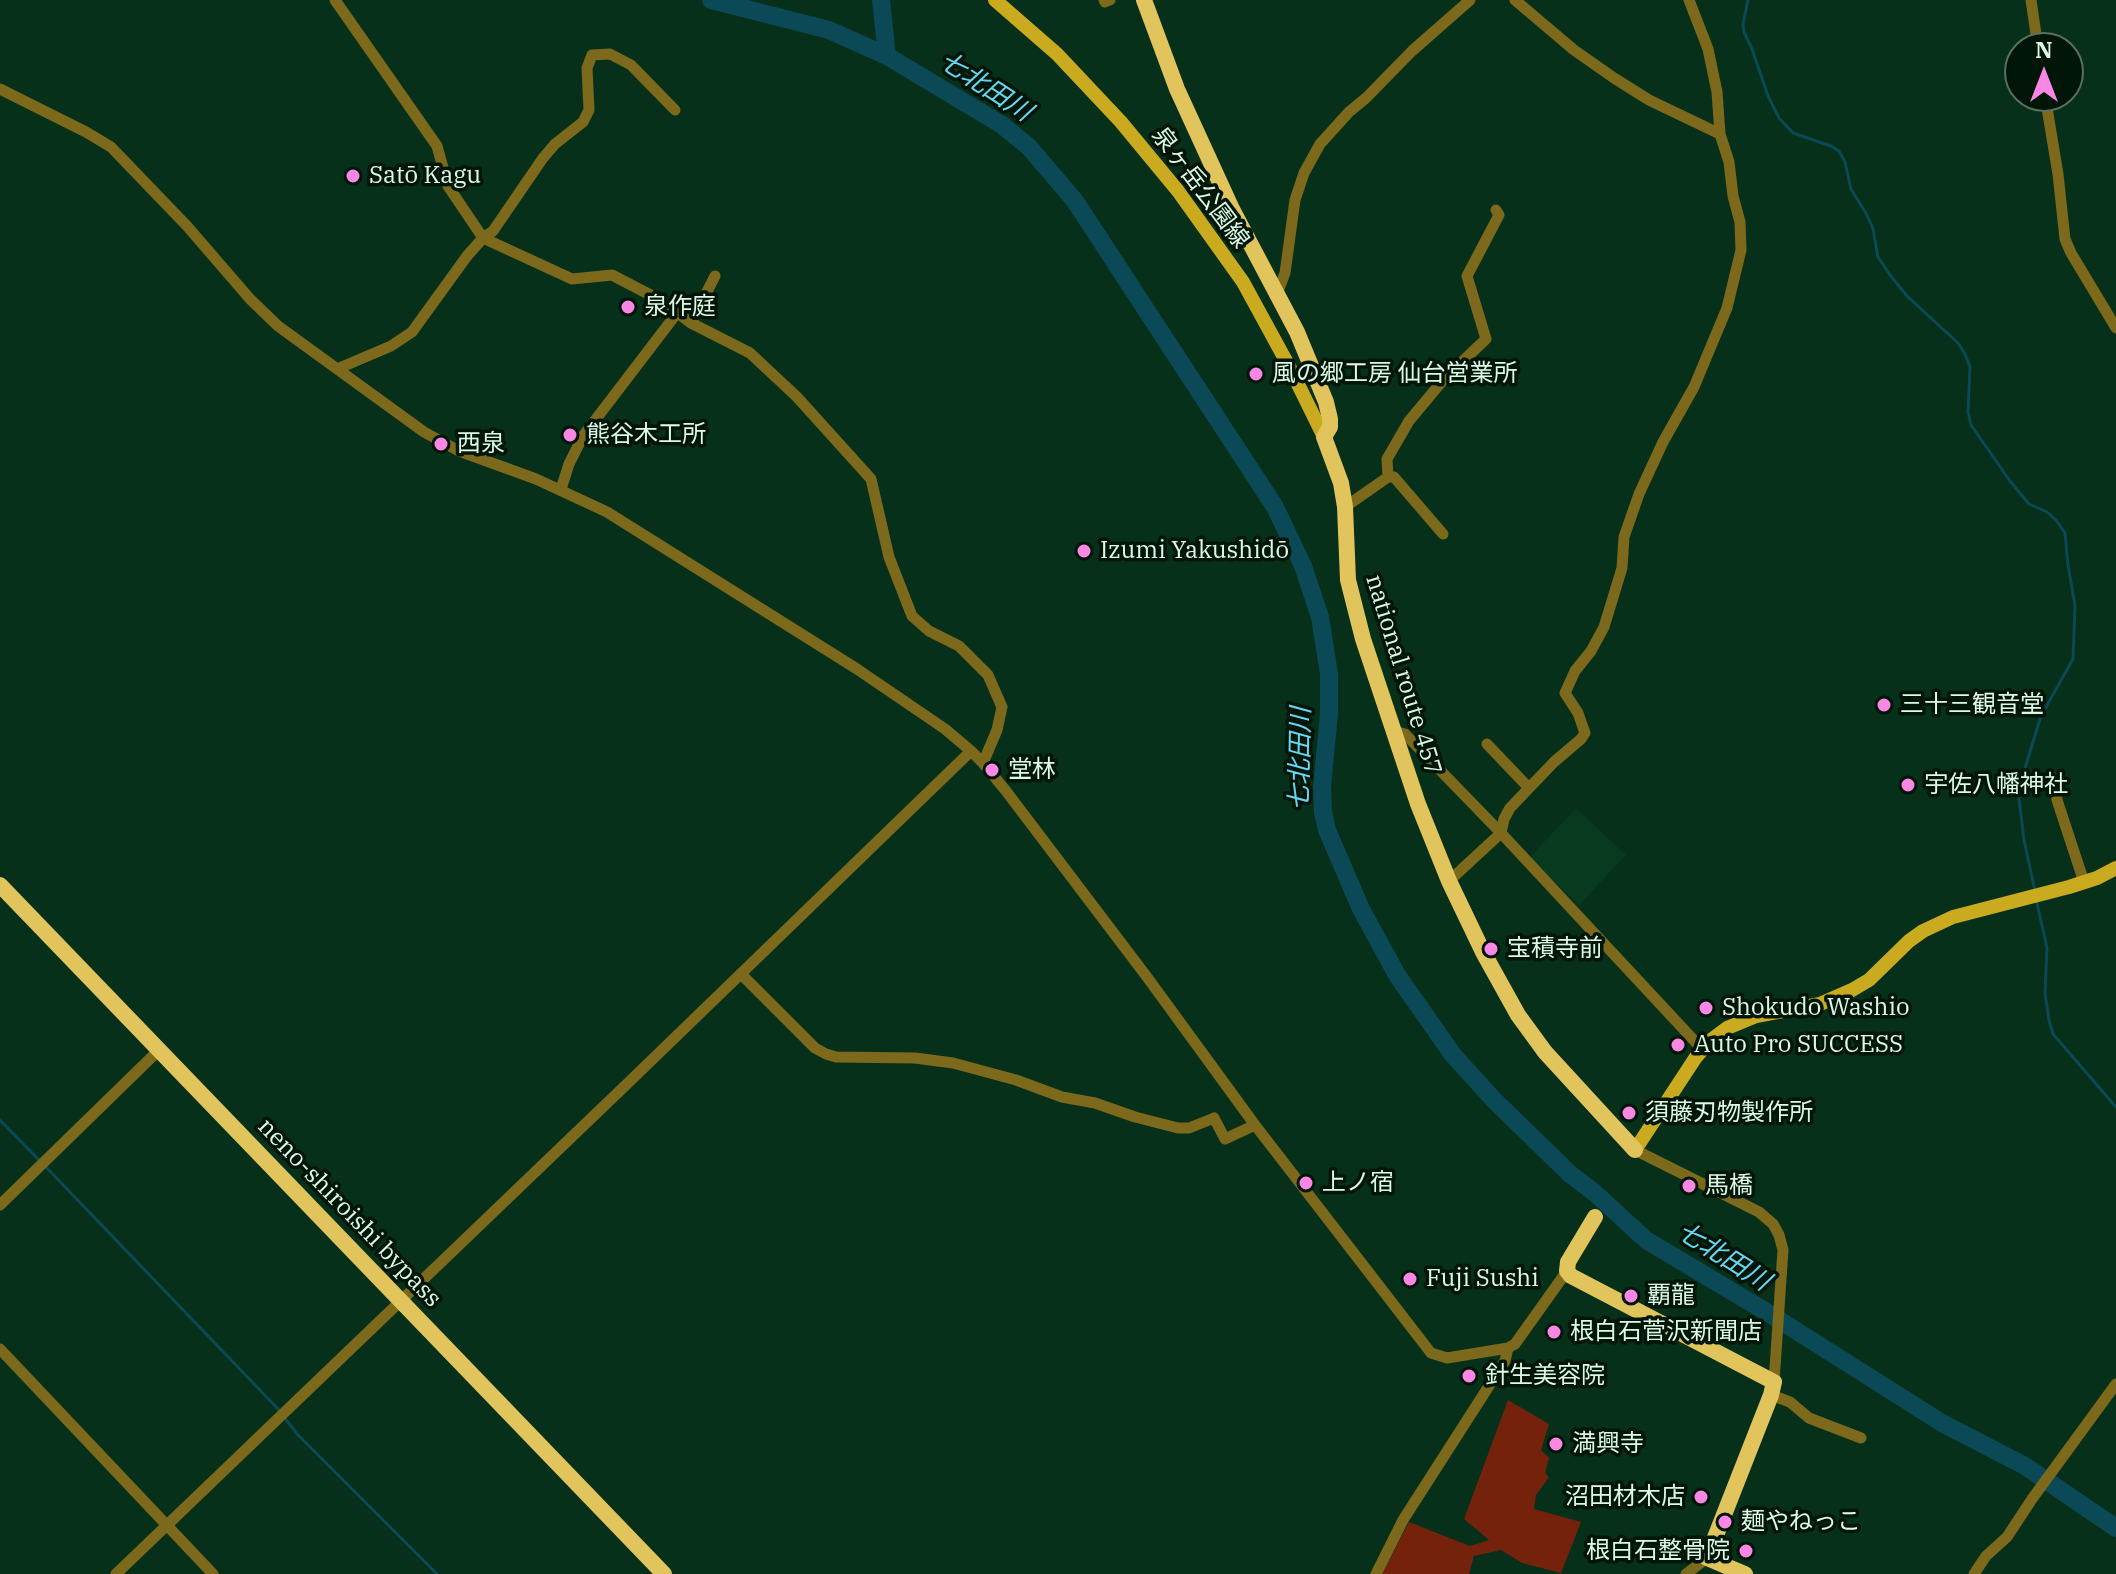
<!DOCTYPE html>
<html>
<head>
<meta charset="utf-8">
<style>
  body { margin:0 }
  #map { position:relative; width:2116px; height:1574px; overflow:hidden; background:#063019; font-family:"IBM Plex Serif",serif }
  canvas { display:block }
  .north { position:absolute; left:2004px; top:32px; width:80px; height:80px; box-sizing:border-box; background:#021509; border:2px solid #5a7061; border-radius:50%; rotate:0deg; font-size:22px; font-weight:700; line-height:32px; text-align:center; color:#ddf8e5 }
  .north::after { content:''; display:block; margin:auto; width:28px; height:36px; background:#fb87e5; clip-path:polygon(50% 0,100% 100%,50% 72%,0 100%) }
</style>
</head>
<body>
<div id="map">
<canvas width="2116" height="1574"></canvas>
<div class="north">N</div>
</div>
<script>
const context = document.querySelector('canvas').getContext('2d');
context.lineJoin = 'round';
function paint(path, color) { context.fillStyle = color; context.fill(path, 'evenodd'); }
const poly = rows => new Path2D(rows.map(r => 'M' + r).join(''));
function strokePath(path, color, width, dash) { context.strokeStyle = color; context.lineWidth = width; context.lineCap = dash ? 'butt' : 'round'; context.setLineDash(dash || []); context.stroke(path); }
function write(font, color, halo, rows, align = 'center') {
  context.font = font + ' "IBM Plex Serif","Noto Sans JP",serif'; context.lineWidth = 7; context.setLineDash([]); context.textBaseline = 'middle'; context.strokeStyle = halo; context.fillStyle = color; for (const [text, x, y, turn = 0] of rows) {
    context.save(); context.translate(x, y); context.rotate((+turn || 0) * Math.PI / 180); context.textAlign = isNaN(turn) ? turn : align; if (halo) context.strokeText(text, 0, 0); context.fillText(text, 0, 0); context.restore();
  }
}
paint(poly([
  [1576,808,1626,855,1579,905,1529,858]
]), '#083a1f');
paint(poly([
  [1508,1400,1549,1424,1541,1450,1549,1458,1545,1473,1549,1477,1536,1495,1534,1509,1581,1522,1561,1573,1522,1563,1501,1550,1474,1556,1469,1574,1382,1574,1409,1522,1470,1546,1489,1540,1464,1519]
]), '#75220d');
strokePath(poly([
  [1748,0,1743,24,1744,32,1752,49,1768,96,1779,118,1793,133,1831,146,1839,151,1845,162,1851,189,1867,215,1873,229,1878,257,1890,275,1907,296,1958,343,1965,354,1970,367,1968,412,1971,425,2010,481,2029,504,2047,512,2056,520,2065,533,2068,565,2075,606,2073,659,2041,716,2018,791,2024,840,2035,891],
  [2036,899,2047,948,2045,993,2049,1020,2053,1034,2116,1107],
  [0,1120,39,1160],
  [44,1165,280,1411],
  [284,1417,297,1434,437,1574]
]), '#0a4955', 3);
strokePath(poly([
  [711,0,829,30,887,56,1002,125,1029,147,1075,201,1275,507,1303,566,1320,617,1329,674,1329,714,1322,787,1323,812,1327,830,1361,909,1397,975,1453,1055,1495,1101,1570,1174,1595,1193,1646,1240,1765,1311,1942,1423,2025,1466,2116,1528],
  [881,0,887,56]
]), '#0a4955', 18);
strokePath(poly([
  [335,0,437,146,448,186,483,238,572,279,612,275,662,301,691,323,750,353,797,397,871,479,889,557,912,616,929,631,959,646,988,675,1002,707,997,730,983,763],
  [1104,0,1105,2,1110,0],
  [1515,0,1574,50,1614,78,1649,100,1720,134],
  [2031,0,2038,48],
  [0,89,86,132,111,147,187,226,250,299,278,326,424,432,459,451,536,479,607,512,857,669,945,729,971,751,983,763,1006,791,1147,977,1255,1125,1431,1353,1447,1358,1508,1348,1515,1344,1567,1271],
  [2045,96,2058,174,2065,239,2071,253,2116,328],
  [1277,294,1285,273,1295,200,1304,173,1320,144,1349,112,1366,98,1412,51,1470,0],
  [691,323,715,276],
  [337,369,391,346,412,332,467,256,483,238,493,231,543,158,555,144,583,122,589,110,587,68,592,55,610,54,631,65,675,110],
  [1388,477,1387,459,1409,421,1444,379,1486,339,1467,276,1499,215,1496,210],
  [561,489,569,464,583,436,677,313],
  [1345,507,1388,477,1394,477,1443,534],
  [1394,731,1405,734,1501,833,1702,1049],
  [1487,744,1529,788],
  [2054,778,2057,800,2084,882],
  [1449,881,1501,833,1504,819,1510,808,1554,762,1581,739,1585,733,1578,713,1565,693,1575,671,1591,651,1604,627,1622,568,1624,537,1639,494,1663,442,1694,387,1727,308,1741,250,1740,222,1733,196,1729,162,1720,134,1717,92,1708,49,1689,0],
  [741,974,815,1048,826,1054,836,1057,915,1058,953,1063,1016,1080,1062,1097,1095,1103,1135,1117,1178,1128,1189,1128,1214,1118,1225,1139,1255,1125],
  [1635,1150,1759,1212,1773,1224,1779,1235,1783,1250,1774,1382],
  [0,1205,159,1050],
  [0,1349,213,1574],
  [1771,1395,1790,1402,1809,1418,1861,1438],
  [116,1574,629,1082,971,751],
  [1376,1574,1403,1520,1505,1361,1508,1348],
  [1686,1574,1707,1558],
  [1974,1574,1986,1556,2007,1537,2032,1499,2116,1384]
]), '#7c691b', 11);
strokePath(poly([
  [995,0,1057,54,1121,122,1178,191,1243,282,1291,370,1324,437],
  [1635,1150,1696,1057,1711,1040,1727,1028,1756,1016,1820,1004,1852,990,1869,980,1909,941,1923,931,1953,917,2069,887,2097,878,2116,868]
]), '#caaa1f', 14);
strokePath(poly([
  [1144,0,1177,89,1232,209,1297,332,1326,402,1330,419,1330,427,1324,437,1341,483,1345,507,1348,580,1363,639,1418,804,1449,881,1483,952,1518,1015,1545,1052,1635,1150],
  [0,885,664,1574],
  [1595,1217,1568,1262,1567,1271,1571,1276,1774,1382,1771,1395,1707,1558,1745,1574]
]), '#e1c55c', 16);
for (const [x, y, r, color] of [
  [353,176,8,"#fb87e5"],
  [628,307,8,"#fb87e5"],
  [1256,374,8,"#fb87e5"],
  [570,435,8,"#fb87e5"],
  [441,444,8,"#fb87e5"],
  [1084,551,8,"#fb87e5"],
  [1884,705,8,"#fb87e5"],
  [992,770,8,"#fb87e5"],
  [1908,785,8,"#fb87e5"],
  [1491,949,8,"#fb87e5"],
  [1706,1008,8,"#fb87e5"],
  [1678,1045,8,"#fb87e5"],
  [1629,1113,8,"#fb87e5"],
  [1306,1183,8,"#fb87e5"],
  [1689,1186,8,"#fb87e5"],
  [1410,1279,8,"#fb87e5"],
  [1631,1296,8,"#fb87e5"],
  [1554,1332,8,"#fb87e5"],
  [1469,1376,8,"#fb87e5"],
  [1556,1444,8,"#fb87e5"],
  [1701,1497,8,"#fb87e5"],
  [1725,1522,8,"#fb87e5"],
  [1746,1551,8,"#fb87e5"]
]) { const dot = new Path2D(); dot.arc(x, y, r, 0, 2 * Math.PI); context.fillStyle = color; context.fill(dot); strokePath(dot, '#021509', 3); }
write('24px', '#ddf8e5', '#021509', [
  ["Satō Kagu",369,176],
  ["泉作庭",644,307],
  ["風の郷工房 仙台営業所",1272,374],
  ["熊谷木工所",586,435],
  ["西泉",457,444],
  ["Izumi Yakushidō",1100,551],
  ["三十三観音堂",1900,705],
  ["堂林",1008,770],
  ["宇佐八幡神社",1924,785],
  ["宝積寺前",1507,949],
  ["Shokudo Washio",1722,1008],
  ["Auto Pro SUCCESS",1694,1045],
  ["須藤刃物製作所",1645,1113],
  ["上ノ宿",1322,1183],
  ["馬橋",1705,1186],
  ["Fuji Sushi",1426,1279],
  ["覇龍",1647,1296],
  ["根白石菅沢新聞店",1570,1332],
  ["針生美容院",1485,1376],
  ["満興寺",1572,1444],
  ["沼田材木店",1685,1497,"right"],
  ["麺やねっこ",1741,1522],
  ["根白石整骨院",1730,1551,"right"]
], 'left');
write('24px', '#ddf8e5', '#021509', [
  ["泉ヶ岳公園線",1200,188,53],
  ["national route 457",1403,675,73],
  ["neno-shiroishi bypass",349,1213,46]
]);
write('italic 26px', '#65d9f3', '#021509', [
  ["七北田川",985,87,33],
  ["七北田川",1301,759,-89],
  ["七北田川",1723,1257,32]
]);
</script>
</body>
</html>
